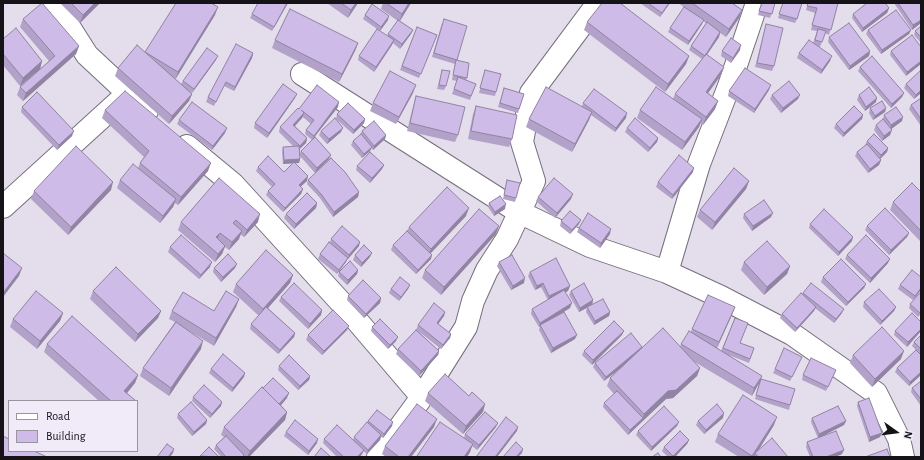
<!DOCTYPE html>
<html>
<head>
<meta charset="utf-8">
<style>
  body { margin:0 }
  #map { position:relative; width:924px; height:460px; overflow:hidden; background:#e4ddec; font-family:"Alegreya Sans",sans-serif }
  canvas { display:block }
  .frame { position:absolute; inset:0; border:4px solid #151318; pointer-events:none }
  .legend { position:absolute; left:8px; top:400px; width:130px; height:52px; box-sizing:border-box; background:#f1ebf9; border:1px solid #99959f; margin:0; padding:5px 7px; list-style:none; font-size:12px; color:#151318 }
  .legend li { display:flex; align-items:center; gap:8px; height:20px }
  .legend b { width:20px; border:1px solid #99959f }
  .north { position:absolute; left:876px; top:412px; width:40px; height:40px; -webkit-text-stroke:3px #f1ebf9; paint-order:stroke; rotate:104deg; font-size:11px; font-weight:700; line-height:16px; text-align:center; color:#151318 }
  .north::after { content:''; display:block; margin:auto; width:14px; height:18px; background:#151318; clip-path:polygon(50% 0,100% 100%,50% 72%,0 100%) }
</style>
</head>
<body>
<div id="map">
<canvas width="924" height="460"></canvas>
<div class="frame"></div>
<ul class="legend">
<li><b style="height:5px;background:#fff"></b>Road</li>
<li><b style="height:11px;background:#cfbbe8"></b>Building</li>
</ul>
<div class="north">N</div>
</div>
<script>
const context = document.querySelector('canvas').getContext('2d');
context.lineJoin = 'round';
const poly = rows => new Path2D(rows.map(r => 'M' + r).join(''));
function strokePath(path, color, width, dash) { context.strokeStyle = color; context.lineWidth = width; context.lineCap = dash ? 'butt' : 'round'; context.setLineDash(dash || []); context.stroke(path); }
function paint(path, color) { context.fillStyle = color; context.fill(path, 'evenodd'); }
const street = poly([
  [54,3,87,55,147,111],
  [302,74,519,212,590,246,667,272,721,297,792,334,876,393,899,439,903,457],
  [187,146,233,184,347,309,422,397],
  [3,207,124,97],
  [667,272,699,164,729,86,757,3],
  [378,457,422,397,466,327,473,301,487,270,507,239,534,181,522,142,531,93,598,3]
]);
strokePath(street, '#746f7c', 24);
strokePath(street, '#fff', 22);
paint(poly([
  [60,3,100,3,80,23],
  [288,3,272,31,250,18,252,14],
  [327,3,358,3,348,18],
  [383,3,411,3,400,21,413,30,411,34,400,49,393,43,374,72,358,60,359,56,387,36,388,34,398,21,381,9],
  [640,3,670,3,660,17],
  [678,3,732,3,742,10,739,18,726,37,720,33,719,37,707,55,724,67,721,75,708,93,718,101,715,109,703,125,700,123,699,127,682,150,637,118,640,110,673,99,675,94,702,59,689,50,691,46,706,23,703,21,702,24,688,45,668,32,670,28,684,7],
  [761,3,775,3,770,18,758,15],
  [783,3,797,19,795,23,778,18],
  [808,3,838,3,829,35,825,33,820,47,816,45,830,61,821,74,797,58,799,53,813,43,817,31,811,30,815,13,806,10],
  [894,3,921,3,921,23,912,30],
  [889,8,887,13,862,32,852,18,853,14],
  [215,15,175,79,181,84,183,81,216,60,192,93,188,90,192,94,189,101,169,124,115,76,118,68,145,52],
  [365,15,388,20,380,31,363,19],
  [23,19,79,46,76,54,23,101,17,95,20,87,49,61,20,27],
  [587,22,689,56,686,64,665,92,584,30],
  [442,23,457,60,456,61,467,78,466,80,476,84,470,100,452,94,457,81,452,80,455,64,432,57],
  [766,24,774,66,772,71,755,67],
  [921,26,921,43,914,35,915,31],
  [417,27,437,35,419,78,400,70],
  [868,30,911,30,909,34,881,54,866,34],
  [829,37,870,51,869,56,849,70,828,42],
  [3,39,42,61,40,69,20,86,3,65],
  [275,40,358,43,355,51,339,82,272,48],
  [921,47,906,76,890,55,891,51],
  [740,50,731,63,721,56,722,51],
  [253,53,252,58,234,91,224,86,214,106,206,102,208,97],
  [860,67,904,93,902,97,891,108,858,71],
  [442,70,446,86,444,90,437,89],
  [485,70,496,92,495,96,479,93],
  [906,84,921,93,914,99,904,88],
  [504,88,524,94,518,113,498,107],
  [769,90,754,113,728,96,729,91],
  [413,93,396,124,370,111,373,103],
  [772,95,798,99,781,113,770,99],
  [859,95,876,102,865,111,857,100],
  [416,96,458,135,455,142,407,131,414,103],
  [295,98,267,138,254,128,255,123],
  [921,98,921,126,909,109,911,105],
  [583,103,626,118,615,132,591,115,589,120,572,152,526,127,529,119,582,107],
  [476,106,512,139,509,147,468,139,473,114],
  [22,107,72,136,57,150,21,112],
  [338,107,312,140,329,159,315,173,300,156,300,159,299,163,295,163,307,181,300,187,303,189,301,194,283,212,266,195,268,191,272,187,256,171,258,167,284,172,293,163,283,164,282,152,283,147,294,147,279,132,280,127,299,109],
  [303,117,311,124,306,130,305,134,312,140,301,151,300,153,300,149,306,143,307,138,295,126],
  [870,108,886,108,885,112,873,120,869,113],
  [105,110,208,171,178,205,175,203,173,207,160,223,117,188,120,180,138,168,140,163,144,157,102,118],
  [337,114,365,119,364,123,353,134,336,119],
  [863,115,862,119,843,137,834,128,836,124],
  [884,115,902,121,891,129,890,135,882,141,874,130,876,125,883,119],
  [179,120,225,133,212,150,177,124],
  [627,128,658,138,657,142,648,152,625,132],
  [321,131,341,132,327,144,319,135],
  [362,131,386,135,385,139,373,150,371,148,370,151,362,158,351,145,353,141,360,135],
  [867,141,888,148,887,152,880,159,881,160,879,165,868,173,855,156,857,152,865,146],
  [384,165,382,169,370,183,356,170,357,166],
  [693,172,672,199,656,187,658,182],
  [219,178,258,222,244,237,240,234,239,239,229,250,225,247,222,254,215,262,178,230,181,222],
  [308,180,359,192,358,197,333,217,320,198,307,184],
  [507,180,516,198,515,202,503,199,505,209,494,216,488,207,489,203,503,199],
  [749,181,746,189,712,230,697,217,700,210],
  [111,190,68,235,31,199,34,191],
  [921,192,921,240,920,241,890,210,893,202],
  [538,197,571,199,555,218,536,201],
  [317,203,316,208,294,229,284,218,286,214],
  [744,214,771,217,752,231,743,218],
  [466,216,431,253,431,259,416,274,391,250,393,245,407,231,409,227],
  [561,221,579,224,570,234,560,226],
  [810,224,852,241,838,256,809,228],
  [867,226,909,233,907,237,889,255,865,230],
  [579,228,610,234,600,248,577,232],
  [496,234,441,295,422,278,425,270],
  [331,239,359,246,348,259,347,259,346,262,337,274,318,259,320,254,330,243],
  [170,247,210,267,199,279,168,252],
  [355,255,370,257,361,267,353,260],
  [847,255,888,263,870,283,845,259],
  [499,262,524,283,511,290,497,266],
  [744,262,790,266,787,274,764,295,741,270],
  [214,268,235,268,221,282,213,272],
  [358,270,357,274,347,285,338,276,339,272],
  [530,272,568,291,565,292,570,308,553,318,575,339,551,353,539,330,540,326,539,327,531,314,532,309,548,300,541,287,535,290,528,276],
  [293,275,290,283,268,308,295,333,294,337,278,354,250,329,251,324,259,316,233,292,236,284],
  [823,277,866,284,864,288,846,306,821,282],
  [921,277,921,290,913,300,898,289,900,285],
  [410,285,408,289,399,301,389,293,391,289],
  [93,291,161,311,158,318,135,342,90,299],
  [571,291,593,300,592,305,579,312,569,295],
  [803,293,842,313,834,323,815,308,814,311,795,332,780,318,782,314],
  [348,296,381,298,380,303,364,318,347,300],
  [281,297,322,310,321,315,308,329,279,301],
  [239,299,236,307,214,346,189,331,201,349,169,396,140,376,143,368,175,322,169,319,172,311,214,311],
  [864,302,896,307,894,311,880,325,863,307],
  [910,304,921,314,918,317,909,308],
  [587,307,610,312,609,316,594,325,586,312],
  [735,307,732,315,717,348,721,351,735,318,740,343,754,348,749,363,729,355,761,379,790,405,789,410,755,399,759,383,752,396,693,361,700,368,697,376,673,398,666,399,628,435,603,407,604,403,614,394,607,386,610,378,622,367,604,381,593,367,595,363,642,347,680,347,681,344,691,332,692,329],
  [445,312,444,316,438,324,451,334,450,338,441,349,417,330,439,351,438,355,419,376,396,354,398,349,416,330,418,325],
  [63,313,60,321,37,349,10,327,13,319],
  [921,322,921,331,907,347,894,335,895,331],
  [372,327,396,341,388,349,371,331],
  [347,330,322,355,306,340,308,335],
  [622,335,592,365,582,355,584,351],
  [921,335,921,375,909,386,895,372,897,368,916,350,912,346,914,342],
  [47,344,138,375,135,383,127,393,134,401,99,401,44,352],
  [853,355,901,359,872,387,850,363],
  [802,357,790,381,773,373,775,369],
  [279,366,310,376,309,380,298,390,278,370],
  [211,369,244,377,232,392,209,373],
  [834,374,826,391,802,380,803,375],
  [921,381,921,406,911,392,912,388],
  [263,388,287,398,281,405,287,412,285,420,249,457,245,457,244,456,244,457,221,457,214,449,216,445,224,437,221,435,224,427],
  [428,393,469,396,485,404,483,412,463,434,425,401],
  [193,397,221,406,210,418,192,401],
  [858,402,880,437,869,442,857,406],
  [178,414,207,420,206,424,192,436,177,418],
  [723,418,704,434,696,425,698,421],
  [812,418,846,421,844,425,819,438,842,454,835,457,810,457,806,447,807,442,818,438,811,422],
  [368,421,392,426,383,438,381,437,380,440,367,454,363,451,362,454,360,457,337,457,323,443,324,439,353,440,354,437,368,423],
  [774,425,758,451,788,457,739,457,715,442,718,434],
  [677,426,651,451,636,435,638,431],
  [434,427,411,457,386,457,382,454,385,446],
  [496,427,477,450,472,446,470,452,467,457,417,457,417,456,464,438,465,434],
  [286,432,317,443,308,455,284,436],
  [689,440,687,444,675,457,668,457,662,451,664,447]
]), '#b2a1c8');
paint(poly([
  [95,3,100,3,80,23,83,15],
  [287,3,288,3,272,31,274,27],
  [356,3,358,3,348,18,351,10],
  [409,3,411,3,399,22,402,14],
  [669,3,670,3,660,17,662,13],
  [218,7,215,15,175,80,178,72],
  [889,8,887,13,862,32,863,28],
  [742,10,739,18,726,37,729,29],
  [389,16,388,20,380,31,381,27],
  [704,20,702,24,688,45,689,41],
  [921,20,921,23,912,30,913,25],
  [413,30,411,34,400,49,402,44],
  [911,30,909,34,881,54,882,50],
  [720,32,719,37,703,60,705,56],
  [394,40,392,45,374,72,376,67],
  [358,43,355,51,339,82,342,74],
  [741,45,740,50,731,63,733,58],
  [79,46,76,54,23,101,26,93],
  [870,51,869,56,849,70,850,66],
  [253,53,252,58,234,91,235,87],
  [218,56,216,60,192,93,194,89],
  [689,56,686,64,665,92,668,84],
  [832,56,830,61,821,74,822,70],
  [42,61,40,69,20,86,23,78],
  [921,61,921,64,906,76,907,72],
  [724,67,721,75,703,100,706,92],
  [416,85,413,93,396,124,399,117],
  [771,85,769,90,754,113,755,109],
  [921,90,921,93,914,99,916,95],
  [904,93,902,97,891,108,892,104],
  [192,94,189,101,169,124,172,116],
  [297,94,295,98,267,138,269,133],
  [800,95,798,99,781,113,783,108],
  [877,98,876,102,865,111,866,107],
  [718,101,715,109,703,125,706,117],
  [339,102,338,107,312,140,314,136],
  [886,108,885,112,873,120,875,116],
  [592,112,589,120,572,152,575,144],
  [304,113,302,118,292,129,293,125],
  [627,113,626,118,615,132,616,128],
  [863,115,862,119,843,137,844,133],
  [903,117,902,121,890,130,891,125],
  [365,119,364,123,353,134,354,130],
  [702,119,699,127,682,150,685,142],
  [227,128,225,133,212,150,213,146],
  [343,128,341,132,327,144,329,139],
  [892,130,890,135,882,141,884,136],
  [74,131,72,136,57,150,59,145],
  [386,135,385,139,373,150,374,146],
  [307,138,306,143,298,150,300,146],
  [658,138,657,142,648,152,650,148],
  [372,147,370,151,362,158,364,154],
  [888,148,887,152,879,160,881,155],
  [331,155,329,159,315,173,317,168],
  [300,159,299,163,283,164,284,160],
  [881,160,879,165,868,173,870,169],
  [211,163,208,171,178,205,181,197],
  [384,165,382,169,370,183,372,178],
  [694,168,693,172,672,199,673,195],
  [308,176,307,181,297,190,299,185],
  [749,181,746,189,712,230,715,222],
  [113,182,111,190,68,235,71,227],
  [303,189,301,194,283,212,285,208],
  [359,192,358,197,333,217,334,212],
  [573,194,571,199,555,218,557,213],
  [176,199,173,207,160,223,163,216],
  [317,203,316,208,294,229,296,224],
  [506,204,505,209,494,216,495,212],
  [469,208,466,216,428,256,431,249],
  [773,213,771,217,752,231,753,226],
  [260,214,258,222,244,237,247,230],
  [581,220,579,224,570,234,572,230],
  [499,226,496,234,441,295,444,287],
  [611,229,610,234,600,248,601,243],
  [242,231,239,239,229,250,232,242],
  [220,233,217,240,216,237],
  [909,233,907,237,889,255,891,250],
  [853,237,852,241,838,256,839,252],
  [360,242,359,246,348,259,349,255],
  [225,246,222,254,215,262,218,254],
  [372,253,370,257,361,267,362,263],
  [432,255,431,259,416,274,418,270],
  [348,258,346,262,337,274,339,270],
  [890,259,888,263,870,283,871,278],
  [212,262,210,267,199,279,201,275],
  [237,264,235,268,221,282,223,277],
  [790,266,787,274,764,295,767,287],
  [22,268,19,276,3,297,3,293],
  [358,270,357,274,347,285,348,280],
  [293,275,290,283,260,317,263,309],
  [525,278,524,283,511,290,513,286],
  [543,283,541,287,535,290,537,286],
  [866,284,864,288,846,306,848,302],
  [410,285,408,289,399,301,401,297],
  [570,286,568,291,548,301,549,296],
  [921,288,921,290,913,300,915,296],
  [381,298,380,303,364,318,366,314],
  [239,299,236,307,214,346,216,338],
  [593,300,592,305,579,312,580,308],
  [572,303,570,308,539,327,540,323],
  [735,307,732,315,716,350,719,342],
  [816,307,814,311,795,332,797,328],
  [896,307,894,311,880,325,882,321],
  [844,309,842,313,834,323,836,319],
  [322,310,321,315,308,329,310,324],
  [161,311,158,318,135,342,138,334],
  [445,312,444,316,436,327,437,323],
  [610,312,609,316,594,325,595,321],
  [63,313,60,321,37,349,40,341],
  [349,326,347,330,322,355,324,351],
  [921,329,921,331,907,347,908,342],
  [624,331,622,335,592,365,593,360],
  [295,333,294,337,278,354,280,350],
  [451,334,450,338,441,349,443,345],
  [577,335,575,339,551,353,553,348],
  [398,337,396,341,388,349,390,345],
  [203,341,201,349,169,396,171,388],
  [642,347,641,352,604,381,606,377],
  [439,351,438,355,419,376,421,371],
  [904,351,901,359,872,387,875,379],
  [700,368,697,376,673,398,666,399,628,435,630,430,643,418,644,414,668,391],
  [921,372,921,375,909,386,910,382],
  [245,373,244,377,232,392,233,388],
  [138,375,135,383,122,399,124,391],
  [310,376,309,380,298,390,300,386],
  [762,376,759,383,752,396,754,388],
  [289,393,287,398,276,411,277,407],
  [222,402,221,406,210,418,212,414],
  [485,404,483,412,463,434,466,426],
  [287,412,285,420,249,457,247,457,250,451],
  [724,413,723,418,704,434,706,430],
  [777,417,774,425,756,454,755,453,754,457,752,457],
  [437,419,434,427,411,457,408,457],
  [207,420,206,424,192,436,194,432],
  [846,421,844,425,818,438,819,434],
  [393,422,392,426,383,438,384,434],
  [679,422,677,426,651,451,652,447],
  [498,423,496,427,477,450,479,445],
  [518,427,517,431,497,457,495,457],
  [882,433,880,437,869,442,870,437],
  [381,435,380,440,367,454,368,450],
  [318,439,317,443,308,455,309,451],
  [689,440,687,444,675,457,673,457],
  [473,444,470,452,467,457,464,457],
  [174,449,173,453,170,457,168,457],
  [523,449,522,453,518,457,516,457],
  [364,450,362,454,360,457,357,457],
  [844,450,842,454,835,457,826,457]
]), '#9183a2');
const building = poly([
  [42,3,79,46,26,93,20,87,55,56,23,19,42,3],
  [71,3,95,3,83,15,71,3],
  [176,3,211,3,218,7,178,72,145,52,176,3],
  [258,3,287,3,274,27,252,14,258,3],
  [341,3,356,3,351,10,341,3],
  [386,3,409,3,402,14,386,3],
  [602,3,620,3,689,56,668,84,587,22,602,3],
  [648,3,669,3,662,13,648,3],
  [692,3,732,3,742,10,729,29,692,3],
  [762,3,775,3,772,14,759,11,762,3],
  [783,3,802,3,797,19,779,14,783,3],
  [808,3,838,3,831,30,812,25,817,8,807,6,808,3],
  [867,3,885,3,889,8,863,28,853,14,867,3],
  [898,3,921,3,921,20,913,25,898,3],
  [372,4,389,16,381,27,365,15,372,4],
  [684,7,704,20,689,41,670,28,684,7],
  [290,9,358,43,342,74,275,40,290,9],
  [896,10,911,30,882,50,868,30,896,10],
  [444,19,467,26,457,60,434,53,444,19],
  [398,20,413,30,402,44,388,34,398,20],
  [707,22,720,32,705,56,691,46,707,22],
  [849,23,870,51,850,66,829,37,849,23],
  [766,24,783,28,774,66,757,63,766,24],
  [921,26,921,37,915,31,921,26],
  [417,27,437,35,421,74,402,66,417,27],
  [16,28,42,61,23,78,3,54,3,39,16,28],
  [377,29,394,40,376,67,359,56,377,29],
  [818,29,826,31,822,42,815,40,818,29],
  [912,35,921,47,921,61,907,72,891,51,912,35],
  [731,38,741,45,733,58,722,51,731,38],
  [809,40,832,56,822,70,799,53,809,40],
  [236,44,253,53,235,87,226,82,216,102,208,97,236,44],
  [137,45,192,94,172,116,118,68,137,45],
  [207,48,218,56,194,89,183,81,207,48],
  [706,54,724,67,706,92,718,101,706,117,675,94,706,54],
  [872,56,904,93,892,104,860,67,872,56],
  [456,60,469,63,467,78,453,75,456,60],
  [745,68,771,85,755,109,729,91,745,68],
  [442,70,450,71,446,86,439,85,442,70],
  [485,70,501,74,496,92,480,88,485,70],
  [921,70,921,90,916,95,906,84,921,70],
  [390,71,416,85,399,117,373,103,390,71],
  [458,77,476,84,471,96,454,89,458,77],
  [789,81,800,95,783,108,772,95,789,81],
  [283,84,297,94,269,133,255,123,283,84],
  [317,85,339,102,314,136,306,130,314,120,301,110,304,113,293,125,307,138,300,146,280,127,298,108,299,109,317,85],
  [546,87,592,112,575,144,529,119,546,87],
  [656,87,702,119,685,142,640,110,656,87],
  [869,87,877,98,866,107,859,95,869,87],
  [504,88,524,94,519,109,500,103,504,88],
  [594,89,627,113,616,128,583,103,594,89],
  [125,91,211,163,181,197,140,163,149,151,105,110,125,91],
  [37,92,74,131,59,145,22,107,37,92],
  [416,96,465,107,458,135,410,123,416,96],
  [921,98,921,119,911,105,921,98],
  [882,101,886,108,875,116,870,108,882,101],
  [192,102,227,128,213,146,179,120,192,102],
  [348,103,365,119,354,130,337,114,348,103],
  [476,106,517,115,512,139,471,131,476,106],
  [854,106,863,115,844,133,836,124,854,106],
  [896,107,903,117,891,125,884,115,896,107],
  [335,118,343,128,329,139,321,131,335,118],
  [635,118,658,138,650,148,627,128,635,118],
  [883,119,892,130,884,136,876,125,883,119],
  [374,121,386,135,374,146,362,131,374,121],
  [361,134,372,147,364,154,353,141,361,134],
  [874,134,888,148,881,155,867,141,874,134],
  [315,137,331,155,317,168,301,151,315,137],
  [867,144,881,160,870,169,857,152,867,144],
  [76,146,113,182,71,227,34,191,76,146],
  [299,146,300,159,284,160,283,147,299,146],
  [370,152,384,165,372,178,357,166,370,152],
  [679,155,694,168,673,195,658,182,679,155],
  [268,156,284,172,294,162,308,176,299,185,303,189,285,208,268,191,275,184,258,167,268,156],
  [331,158,345,172,359,192,334,212,321,194,308,180,331,158],
  [133,164,176,199,163,216,120,180,133,164],
  [734,168,749,181,715,222,700,210,734,168],
  [219,178,260,214,247,230,236,220,233,223,242,231,232,242,220,233,216,237,225,246,218,254,181,222,219,178],
  [554,178,573,194,557,213,538,197,554,178],
  [507,180,520,183,516,198,504,195,507,180],
  [912,183,921,192,921,231,893,202,912,183],
  [447,187,469,208,431,249,409,227,447,187],
  [307,193,317,203,296,224,286,214,307,193],
  [500,196,506,204,495,212,489,203,500,196],
  [764,200,773,213,753,226,744,214,764,200],
  [885,208,909,233,891,250,867,226,885,208],
  [479,209,499,226,444,287,425,270,479,209],
  [824,209,853,237,839,252,810,224,824,209],
  [570,211,581,220,572,230,561,221,570,211],
  [588,213,611,229,601,243,579,228,588,213],
  [342,226,360,242,349,255,331,239,342,226],
  [407,231,432,255,418,270,393,245,407,231],
  [181,235,212,262,201,275,170,247,181,235],
  [866,235,890,259,871,278,847,255,866,235],
  [767,241,790,266,767,287,744,262,767,241],
  [329,242,348,258,339,270,320,254,329,242],
  [364,245,372,253,362,263,355,255,364,245],
  [266,250,293,275,263,309,236,284,266,250],
  [3,253,22,268,3,293,3,253],
  [228,254,237,264,223,277,214,268,228,254],
  [512,255,525,278,513,286,499,262,512,255],
  [556,258,570,286,549,296,543,283,537,286,530,272,556,258],
  [841,259,866,284,848,302,823,277,841,259],
  [350,261,358,270,348,280,339,272,350,261],
  [116,267,161,311,138,334,93,291,116,267],
  [912,270,921,277,921,288,915,296,900,285,912,270],
  [400,277,410,285,401,297,391,289,400,277],
  [363,280,381,298,366,314,348,296,363,280],
  [294,283,322,310,310,324,281,297,294,283],
  [584,283,593,300,580,308,571,291,584,283],
  [811,283,844,309,836,319,803,293,811,283],
  [879,289,896,307,882,321,864,302,879,289],
  [564,290,572,303,540,323,532,309,564,290],
  [36,291,63,313,40,341,13,319,36,291],
  [226,291,239,299,216,338,172,311,183,292,214,311,226,291],
  [921,292,921,311,920,313,910,304,921,292],
  [801,293,816,307,797,328,782,314,801,293],
  [708,295,735,307,719,342,692,329,708,295],
  [603,299,610,312,595,321,587,307,603,299],
  [434,303,445,312,437,323,451,334,443,345,418,325,434,303],
  [266,307,295,333,280,350,251,324,266,307],
  [333,310,349,326,324,351,308,335,333,310],
  [564,312,577,335,553,348,540,325,564,312],
  [912,313,921,322,921,329,908,342,895,331,912,313],
  [72,316,138,375,124,391,135,400,134,401,111,401,47,344,72,316],
  [735,318,748,323,740,343,754,348,750,359,723,348,735,318],
  [380,319,398,337,390,345,372,327,380,319],
  [614,321,624,331,593,360,584,351,614,321],
  [176,322,203,341,171,388,143,368,176,322],
  [882,327,904,351,875,379,853,355,882,327],
  [663,328,700,368,676,390,668,391,644,414,610,378,663,328],
  [416,330,439,351,421,371,398,349,416,330],
  [689,331,762,376,754,388,681,344,689,331],
  [631,333,642,347,606,377,595,363,631,333],
  [921,335,921,349,914,342,921,335],
  [784,348,802,357,792,377,775,369,784,348],
  [916,350,921,355,921,372,910,382,897,368,916,350],
  [223,354,245,373,233,388,211,369,223,354],
  [289,355,310,376,300,386,279,366,289,355],
  [811,358,836,370,828,387,803,375,811,358],
  [445,374,469,396,472,392,485,404,466,426,428,393,445,374],
  [273,378,289,393,279,404,263,388,273,378],
  [761,379,795,389,790,405,756,395,761,379],
  [921,381,921,399,912,388,921,381],
  [204,385,222,402,212,414,193,397,204,385],
  [262,387,287,412,250,451,224,427,262,387],
  [617,391,643,418,630,430,604,403,617,391],
  [743,395,777,417,752,456,718,434,743,395],
  [869,398,882,433,870,437,858,402,869,398],
  [191,402,207,420,194,432,178,414,191,402],
  [417,404,437,419,408,457,399,457,385,446,417,404],
  [717,404,724,413,706,430,698,421,717,404],
  [664,406,679,422,652,447,638,431,664,406],
  [838,406,846,421,819,434,812,418,838,406],
  [377,410,393,422,384,434,368,421,377,410],
  [485,412,498,423,479,445,465,434,485,412],
  [506,417,518,427,495,457,476,457,506,417],
  [295,420,318,439,309,451,286,432,295,420],
  [367,422,381,435,368,450,354,437,367,422],
  [440,422,473,444,464,457,419,457,417,456,440,422],
  [337,425,364,450,357,457,344,457,324,439,337,425],
  [680,431,689,440,673,456,664,447,680,431],
  [836,431,844,450,826,457,813,457,807,442,836,431],
  [3,436,9,439,9,451,34,451,47,457,3,457,3,436],
  [226,436,244,455,242,457,226,457,216,445,226,436],
  [772,438,788,457,758,457,755,453,772,438],
  [516,442,523,449,516,457,503,457,516,442],
  [167,444,174,449,168,457,157,457,167,444],
  [209,447,219,457,200,456,209,447],
  [321,448,331,457,314,457,321,448],
  [887,449,890,457,865,457,887,449],
  [658,453,661,457,652,457,658,453]
]);
paint(building, '#cfbbe8');
strokePath(building, '#9183a2', 1);
</script>
</body>
</html>
